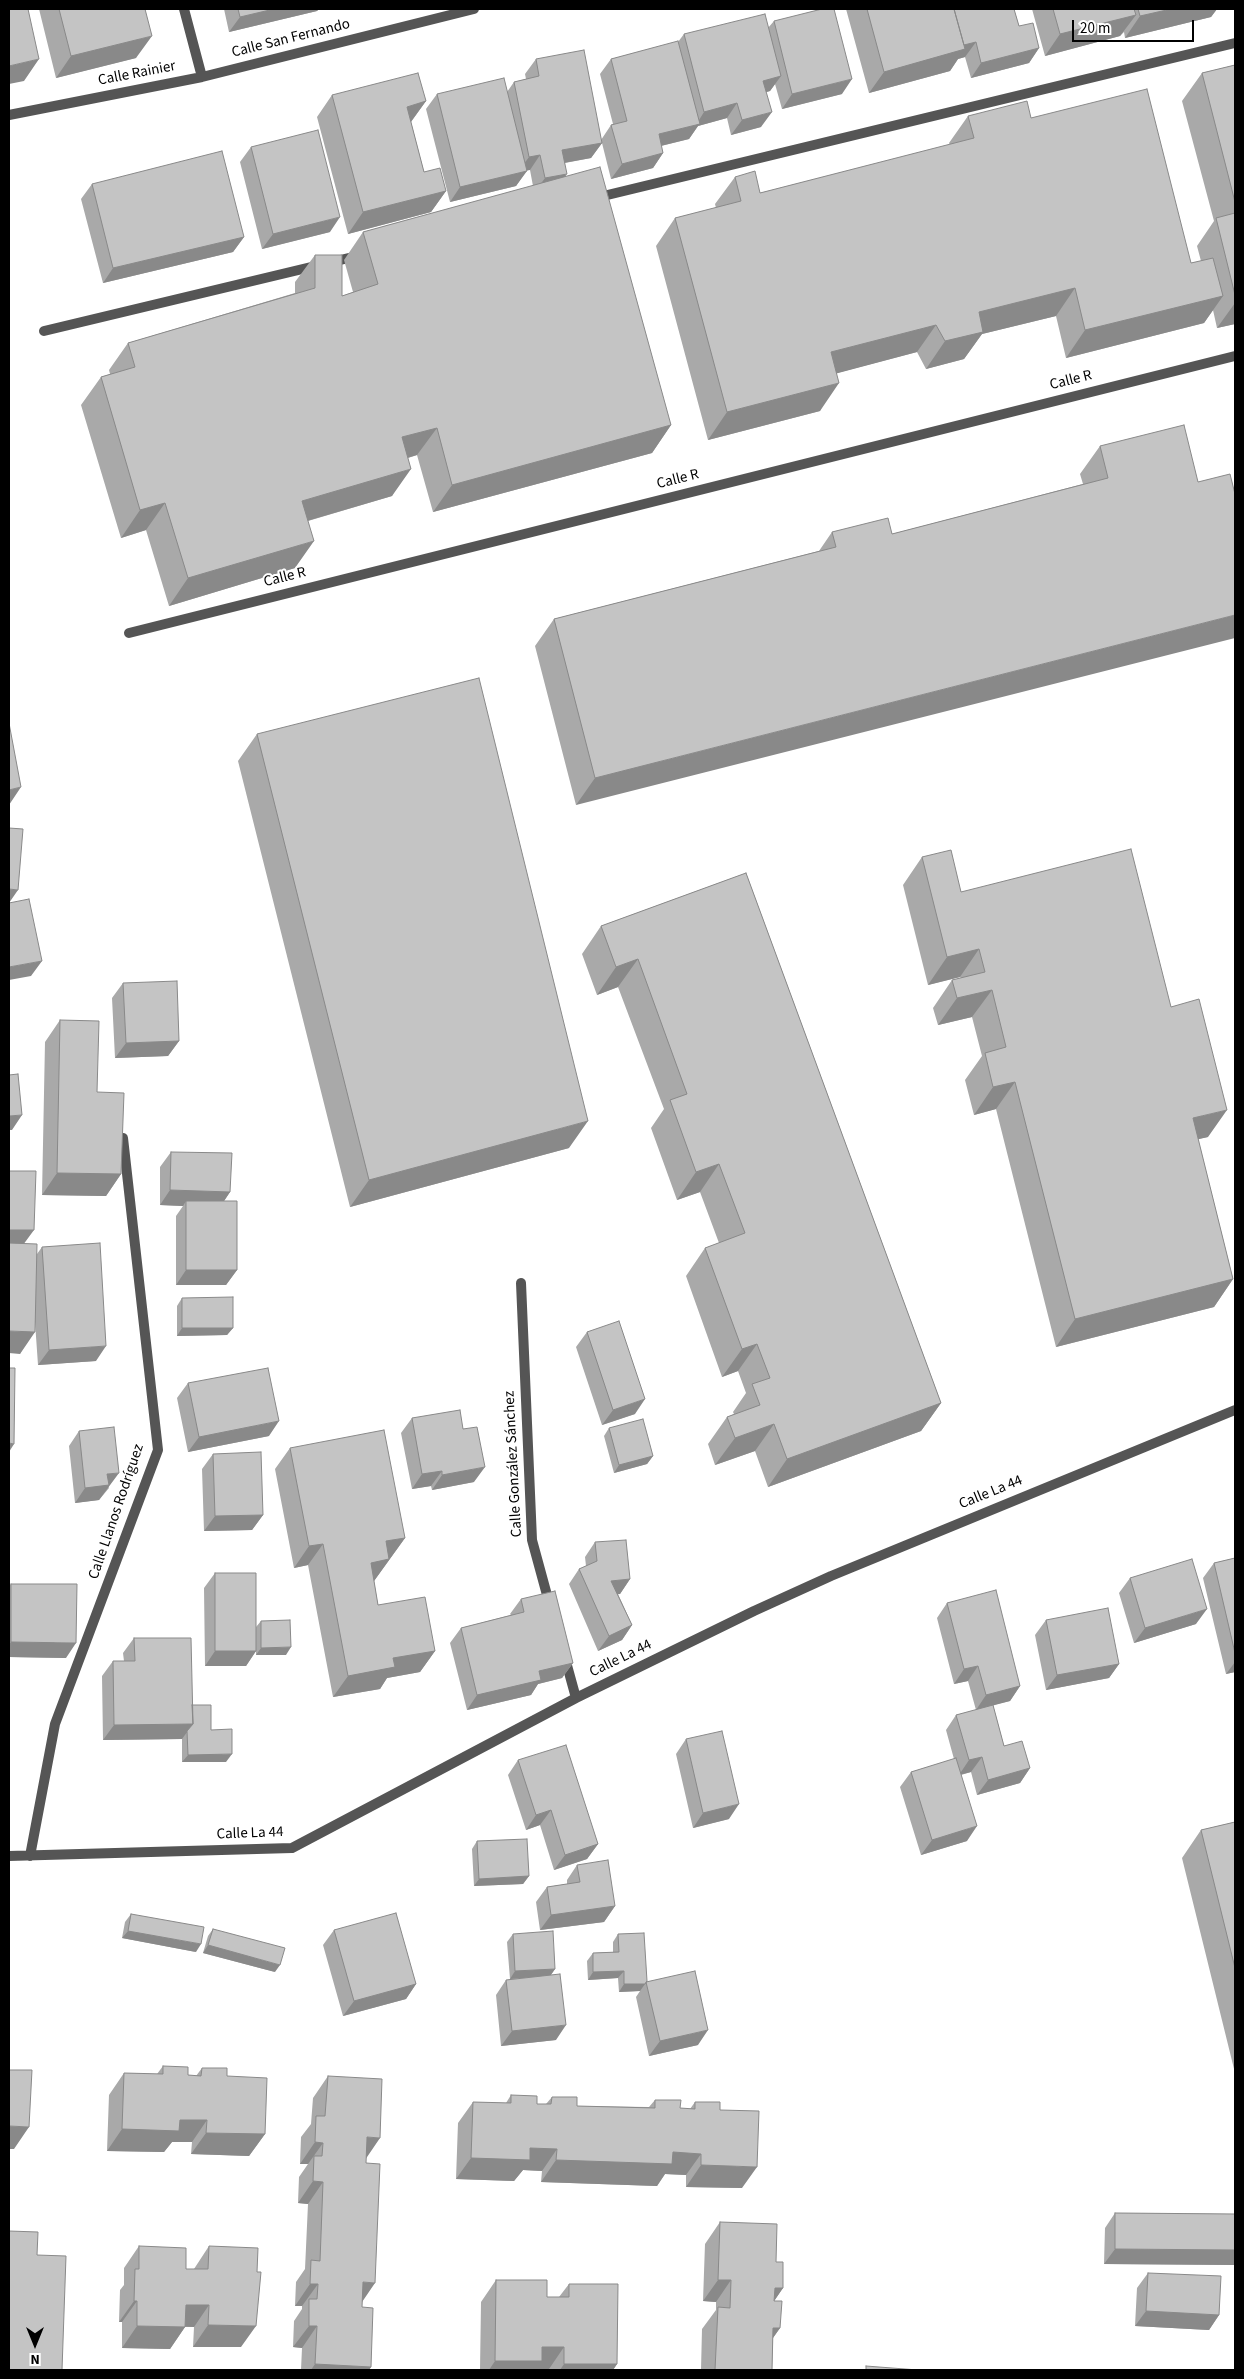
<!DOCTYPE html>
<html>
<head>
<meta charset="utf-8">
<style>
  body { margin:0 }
  #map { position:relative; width:1244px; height:2379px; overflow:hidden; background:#fff; font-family:"Source Sans 3",sans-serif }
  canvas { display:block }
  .frame { position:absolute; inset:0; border:10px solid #000; pointer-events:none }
  .north { position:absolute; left:10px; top:2319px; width:50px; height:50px; -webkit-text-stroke:4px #fff; paint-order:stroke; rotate:180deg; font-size:14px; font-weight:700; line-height:20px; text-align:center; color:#000 }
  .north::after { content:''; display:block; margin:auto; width:18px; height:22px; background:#000; clip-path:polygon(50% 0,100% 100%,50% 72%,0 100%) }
  .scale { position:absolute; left:1072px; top:20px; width:122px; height:22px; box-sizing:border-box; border:2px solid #000; border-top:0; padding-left:6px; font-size:15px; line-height:18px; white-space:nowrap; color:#000; -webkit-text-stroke:4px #fff; paint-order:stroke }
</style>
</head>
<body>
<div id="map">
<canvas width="1244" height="2379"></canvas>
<div class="frame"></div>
<div class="north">N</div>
<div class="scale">20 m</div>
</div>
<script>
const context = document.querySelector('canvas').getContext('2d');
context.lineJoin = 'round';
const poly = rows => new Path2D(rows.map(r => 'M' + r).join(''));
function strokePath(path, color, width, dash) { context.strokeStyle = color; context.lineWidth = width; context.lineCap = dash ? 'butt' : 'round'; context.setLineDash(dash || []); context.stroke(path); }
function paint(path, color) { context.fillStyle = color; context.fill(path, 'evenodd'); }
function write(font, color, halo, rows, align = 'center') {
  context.font = font + ' "Source Sans 3",sans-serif'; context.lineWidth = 4; context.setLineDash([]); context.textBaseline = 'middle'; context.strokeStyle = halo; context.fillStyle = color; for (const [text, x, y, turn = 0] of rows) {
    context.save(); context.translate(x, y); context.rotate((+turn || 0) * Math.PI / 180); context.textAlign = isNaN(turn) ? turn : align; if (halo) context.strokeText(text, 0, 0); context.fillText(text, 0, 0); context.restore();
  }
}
strokePath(poly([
  [595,198,1235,43],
  [44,331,357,256]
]), '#555', 10);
strokePath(poly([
  [184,9,202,77],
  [9,115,202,77,474,9],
  [129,633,1235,356],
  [521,1283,532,1540,550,1606],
  [565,1658,576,1698],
  [9,1856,292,1848,576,1698,754,1611,831,1576,1235,1410],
  [30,1856,55,1724,158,1450,123,1138]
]), '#555', 10);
paint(poly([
  [39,9,145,9,136,58,56,78],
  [224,9,319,9,317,11,229,32],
  [846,9,1014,9,1019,26,1039,48,1029,63,971,78,965,57,958,59,950,71,869,93],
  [1032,9,1217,9,1211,17,1125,38,1124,32,1120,36,1045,56],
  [774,21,842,94,782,109,775,84,770,91,766,92,761,127,731,135,727,118,698,126,689,139,661,146,663,153,653,168,611,179,602,143,591,158,565,163,565,177,671,425,652,453,433,512,417,455,408,458,392,496,308,521,295,568,169,606,146,530,121,538,81,405,101,377,110,374,109,370,128,343,295,293,295,282,315,255,342,296,353,292,344,260,363,232,533,186,530,170,527,170,516,186,450,202,426,109,437,94,507,92,514,82,526,79,525,74,536,59,601,140,611,125,613,124,600,74,611,59,678,42,684,34,768,28],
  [1235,65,1235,324,1217,328,1213,310,1204,323,1066,358,1056,316,982,334,964,359,926,369,917,352,837,373,820,411,708,440,656,246,675,218,716,208,715,204,735,177,760,193,950,145,949,143,968,116,1031,118,1191,263,1201,261,1197,246,1214,221,1182,101,1202,73],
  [332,95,426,101,411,122,424,172,446,191,431,212,348,234,317,117],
  [251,147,330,232,262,249,240,162],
  [92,184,244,237,233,252,103,283,81,199],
  [1100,446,1198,482,576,805,535,646,554,619,819,551,832,532,892,534,1083,484,1080,474],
  [257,734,569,1148,350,1207,238,761],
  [922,857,961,892,1171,1007,1208,1137,1198,1139,1233,1279,1214,1307,1056,1347,996,1109,974,1115,965,1080,982,1056,972,1017,938,1025,933,1008,952,980,961,978,960,977,928,985,903,885],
  [746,873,941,1403,921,1431,768,1487,755,1451,715,1465,708,1444,727,1417,734,1414,733,1412,746,1393,738,1371,722,1377,686,1276,705,1248,719,1243,700,1192,677,1200,651,1128,664,1109,618,987,597,995,582,954,601,926],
  [123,983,179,1041,168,1056,115,1058,112,998],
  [60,1020,97,1092,121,1174,106,1196,42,1195,45,1042],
  [171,1152,230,1192,224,1201,237,1270,226,1285,176,1285,176,1216,183,1206,160,1205,160,1167],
  [24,1244,37,1254,42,1247,96,1361,38,1365,35,1322,20,1354],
  [182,1298,233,1328,227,1335,177,1336,177,1306],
  [587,1332,635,1414,602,1425,576,1347],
  [188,1383,269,1436,188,1452,177,1398],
  [412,1418,463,1429,474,1482,432,1490,431,1486,412,1489,401,1433],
  [609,1428,653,1456,647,1464,614,1473,604,1436],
  [79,1431,109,1488,99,1500,75,1503,69,1446],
  [290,1448,405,1538,374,1581,378,1605,435,1651,420,1672,387,1678,380,1689,333,1697,308,1565,294,1568,275,1469],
  [213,1454,263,1515,252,1530,204,1531,202,1469],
  [595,1542,630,1579,620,1594,618,1594,632,1625,622,1640,598,1651,569,1584,579,1569,586,1566,585,1557],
  [1235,1558,1235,1672,1226,1674,1203,1578,1214,1563],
  [215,1573,256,1627,261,1621,286,1655,256,1655,256,1651,246,1666,205,1666,204,1588],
  [1130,1578,1196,1624,1134,1643,1119,1593],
  [11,1584,66,1658,9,1657,9,1586],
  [521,1599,573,1663,562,1678,538,1684,531,1695,467,1710,450,1643,461,1628,511,1615,510,1614],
  [947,1603,1020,1686,1010,1701,993,1705,1004,1746,1030,1768,1020,1783,977,1795,971,1772,961,1775,967,1841,921,1855,900,1787,911,1772,954,1759,946,1730,956,1715,976,1710,968,1681,954,1684,937,1618],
  [1046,1620,1119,1664,1109,1678,1046,1690,1035,1635],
  [134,1638,192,1705,211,1730,226,1762,182,1762,182,1739,103,1740,102,1676,113,1661,124,1661,123,1653],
  [686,1739,729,1819,693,1828,676,1754],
  [518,1760,598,1844,587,1859,554,1870,540,1825,526,1830,508,1775],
  [1235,1822,1235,2073,1182,1858,1201,1830],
  [477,1841,529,1876,523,1884,474,1886,472,1849],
  [577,1865,615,1906,604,1922,540,1930,536,1902,547,1887,567,1884,567,1880],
  [131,1914,196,1952,122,1938,125,1922],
  [213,1929,275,1972,203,1953,208,1936],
  [334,1930,416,1984,406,1999,343,2016,323,1945],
  [513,1934,555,1969,551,1975,556,2040,501,2046,496,1995,506,1980,528,1978,510,1979,507,1942],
  [618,1934,647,1982,698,2045,649,2056,636,1997,640,1991,619,1992,618,1978,588,1980,587,1961,593,1953,613,1952,613,1942],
  [163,2066,188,2075,196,2076,202,2068,227,2076,265,2134,249,2156,191,2154,192,2142,172,2142,164,2152,107,2151,109,2095,124,2073,157,2074],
  [328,2076,366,2158,362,2307,371,2367,369,2370,301,2370,302,2348,293,2347,294,2321,302,2309,302,2306,295,2306,296,2282,305,2269,308,2204,298,2203,299,2177,308,2164,300,2164,301,2137,311,2124,313,2098],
  [511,2095,537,2104,546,2104,552,2097,577,2106,649,2107,655,2100,680,2108,690,2109,695,2102,720,2110,742,2188,686,2187,686,2175,665,2174,657,2186,541,2182,542,2171,523,2170,514,2181,456,2179,458,2123,473,2102,506,2103],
  [1115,2213,1235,2214,1235,2265,1104,2264,1105,2228],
  [720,2222,776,2262,783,2288,774,2301,780,2328,773,2338,772,2370,701,2370,702,2329,716,2310,716,2302,703,2301,705,2244],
  [139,2246,186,2269,194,2269,209,2246,241,2347,193,2347,194,2327,185,2327,170,2349,122,2348,122,2322,119,2322,120,2290,124,2285,124,2268],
  [1148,2273,1219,2315,1209,2330,1135,2326,1137,2288],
  [496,2280,547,2297,559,2297,569,2284,617,2364,613,2370,549,2370,549,2369,537,2369,536,2370,480,2370,481,2302]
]), '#a9a9a9');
paint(poly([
  [274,9,319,9,317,11,229,32,240,17],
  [1171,9,1217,9,1211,17,1125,38,1140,16],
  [1136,15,1120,36,1045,56,1060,34],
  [152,36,136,58,56,78,71,56],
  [976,42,965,57,958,59,950,71,869,93,884,72,960,46],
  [1039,48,1029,63,971,78,981,63],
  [39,59,24,81,9,84,9,66],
  [781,76,770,91,753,96,763,81],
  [852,79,842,94,782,109,792,94],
  [426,101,410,123,407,107],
  [737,103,727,118,698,126,689,139,648,149,659,134,696,125,704,112],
  [772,112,761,127,731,135,742,120],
  [602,143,591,158,552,165,562,150],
  [663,153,653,168,611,179,622,164],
  [540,155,530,170,518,172,529,157],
  [527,171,516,186,450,202,460,187],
  [567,174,556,189,534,193,545,178],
  [446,191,431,212,348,234,363,212],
  [340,217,330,232,262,249,273,234],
  [244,237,233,252,103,283,113,268],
  [1075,288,1056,316,982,334,964,359,926,369,945,341,979,312],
  [1223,296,1204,323,1066,358,1085,330],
  [1235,303,1235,324,1217,328],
  [936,325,917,352,812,380,831,352],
  [839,383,820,411,708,440,727,412],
  [671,425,652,453,433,512,452,485],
  [437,428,417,455,383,465,402,437],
  [411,469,392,496,283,528,302,501],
  [165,503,146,530,121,538,140,510],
  [314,541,295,568,169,606,188,578],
  [1235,615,1235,638,576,805,595,778],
  [21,787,9,805,9,790],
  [9,889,18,890,9,903],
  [979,949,960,977,928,985,947,957],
  [638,959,618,987,597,995,616,967],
  [42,961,31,976,9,980,9,967],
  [992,990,972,1017,938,1025,957,998],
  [179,1041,168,1056,115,1058,126,1043],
  [1015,1082,996,1109,974,1115,993,1087],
  [1227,1110,1208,1137,1173,1145,1193,1118],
  [22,1115,12,1130,9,1130,9,1116],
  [588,1121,569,1148,350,1207,369,1180],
  [719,1164,700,1192,677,1200,696,1172],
  [57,1173,121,1174,106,1196,42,1195],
  [170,1190,230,1192,220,1207,186,1201,183,1206,160,1205],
  [9,1230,34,1230,23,1245,9,1245],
  [186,1270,237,1270,226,1285,176,1285],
  [1233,1279,1214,1307,1056,1347,1075,1319],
  [182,1328,233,1328,227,1335,177,1336],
  [9,1331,35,1332,20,1354,9,1353],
  [757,1344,738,1371,722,1377,742,1349],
  [106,1346,96,1361,38,1365,49,1350],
  [645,1399,635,1414,602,1425,613,1410],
  [941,1403,921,1431,768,1487,787,1459],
  [279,1421,269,1436,188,1452,199,1437],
  [774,1424,755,1451,715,1465,735,1438],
  [9,1443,14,1444,9,1452],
  [653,1456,647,1464,614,1473,619,1465],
  [485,1467,474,1482,432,1490,442,1475],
  [442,1471,431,1486,412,1489,422,1474],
  [119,1473,99,1500,75,1503,85,1488,107,1474],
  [263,1515,252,1530,204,1531,215,1516],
  [405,1538,374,1581,355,1585,386,1541],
  [323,1544,308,1565,294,1568,309,1546],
  [630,1579,620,1594,601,1596,611,1581],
  [1207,1609,1196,1624,1134,1643,1145,1628],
  [632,1625,622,1640,598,1651,609,1636],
  [11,1642,76,1643,66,1658,9,1657,9,1644],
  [291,1647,286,1655,256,1655,261,1648],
  [215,1651,256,1651,246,1666,205,1666],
  [435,1651,420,1672,387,1678,380,1689,333,1697,348,1676,393,1658],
  [1235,1662,1235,1672,1226,1674],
  [573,1663,562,1678,538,1684,531,1695,467,1710,477,1695,539,1671],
  [1119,1664,1109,1678,1046,1690,1057,1675],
  [978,1666,968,1681,954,1684,964,1669],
  [1020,1686,1010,1701,976,1710,986,1695],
  [193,1724,182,1739,103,1740,114,1725],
  [232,1754,226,1762,182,1762,188,1755],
  [982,1757,971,1772,959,1775,969,1760],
  [1030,1768,1020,1783,977,1795,988,1780],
  [739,1804,729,1819,693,1828,703,1813],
  [551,1810,540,1825,526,1830,536,1815],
  [977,1826,967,1841,921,1855,932,1840],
  [598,1844,587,1859,554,1870,565,1855],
  [529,1876,523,1884,474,1886,479,1879],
  [615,1906,604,1922,540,1930,551,1915],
  [128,1931,201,1944,196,1952,122,1938],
  [208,1945,280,1965,275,1972,203,1953],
  [555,1969,550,1976,510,1979,515,1971],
  [624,1971,618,1978,588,1980,593,1972],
  [416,1984,406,1999,343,2016,354,2001],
  [624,1984,645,1984,640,1991,619,1992],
  [566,2025,556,2040,501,2046,512,2031],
  [708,2030,698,2045,649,2056,660,2041],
  [180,2120,207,2120,192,2142,172,2142,164,2152,107,2151,122,2129],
  [9,2126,29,2127,14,2149,9,2149],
  [206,2133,265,2134,249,2156,191,2154],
  [367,2137,380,2138,365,2160],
  [315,2142,323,2143,308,2164,300,2164],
  [530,2148,557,2149,542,2171,523,2170,514,2181,456,2179,471,2158],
  [673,2152,701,2154,686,2175,665,2174,657,2186,541,2182,556,2160],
  [701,2165,757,2167,742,2188,686,2187],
  [313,2181,323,2182,308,2204,298,2203],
  [1115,2249,1235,2250,1235,2265,1104,2264],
  [718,2280,731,2280,716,2302,703,2301],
  [363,2282,375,2283,360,2305],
  [310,2284,318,2284,302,2306,295,2306],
  [775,2288,783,2288,768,2310],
  [134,2301,137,2301,122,2322,119,2322],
  [186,2305,209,2305,194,2327,171,2326],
  [1146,2311,1219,2315,1209,2330,1135,2326],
  [208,2325,256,2326,241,2347,193,2347],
  [137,2326,185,2327,170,2349,122,2348],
  [309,2326,317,2326,302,2348,293,2347],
  [773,2328,780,2328,765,2349],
  [542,2347,564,2347,549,2369,537,2369,536,2370,489,2370,495,2361],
  [315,2364,371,2367,369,2370,311,2370],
  [564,2364,617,2364,613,2370,560,2370]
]), '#898989');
const building = poly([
  [9,9,28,9,39,59,9,66,9,9],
  [59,9,145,9,152,36,71,56,59,9],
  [238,9,274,9,240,17,238,9],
  [822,9,834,9,852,79,792,94,774,21,822,9],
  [867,9,954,9,965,49,884,72,867,9],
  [954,9,1014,9,1019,26,1033,23,1039,48,981,63,976,42,964,45,954,9],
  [1053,9,1134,9,1136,15,1060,34,1053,9],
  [1138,9,1171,9,1140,16,1138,9],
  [765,14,781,76,763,81,772,112,742,120,737,103,704,112,684,34,765,14],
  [678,41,700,124,659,134,663,153,622,164,611,125,627,121,611,59,678,41],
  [584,50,602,143,562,150,567,174,545,178,540,155,529,157,514,82,539,76,536,59,584,50],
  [1235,65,1235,202,1202,73,1235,65],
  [418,73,426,101,407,107,424,172,440,168,446,191,363,212,332,95,418,73],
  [504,78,527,171,460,187,437,94,504,78],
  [1147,89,1191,263,1213,258,1223,296,1085,330,1075,288,979,312,983,332,945,341,936,325,831,352,839,383,727,412,675,218,741,201,735,177,755,171,760,193,974,138,968,116,1027,101,1031,118,1147,89],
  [318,130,340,217,273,234,251,147,318,130],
  [222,151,244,237,113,268,92,184,222,151],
  [600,167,671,425,452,485,437,428,402,437,411,469,302,501,314,541,188,578,165,503,140,510,101,377,135,367,128,343,315,288,315,255,342,255,342,296,378,284,363,232,600,167],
  [1235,213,1235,295,1216,218,1235,213],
  [1184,425,1198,482,1230,474,1235,494,1235,615,595,778,554,619,836,547,832,532,888,518,892,534,1108,478,1100,446,1184,425],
  [479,678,588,1121,369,1180,257,734,479,678],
  [9,723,21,787,9,790,9,723],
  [9,828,23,829,18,890,9,889,9,828],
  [1131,849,1171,1007,1199,999,1227,1110,1193,1118,1233,1279,1075,1319,1015,1082,993,1087,985,1053,1006,1047,992,990,957,998,952,980,985,972,979,949,947,957,922,857,951,850,961,892,1131,849],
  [746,873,941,1403,787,1459,774,1424,735,1438,727,1417,760,1405,752,1384,770,1378,757,1344,742,1349,705,1248,745,1233,719,1164,696,1172,670,1100,687,1094,638,959,616,967,601,926,746,873],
  [29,899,42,961,9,967,9,903,29,899],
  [177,981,179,1041,126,1043,123,983,177,981],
  [60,1020,99,1021,97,1092,124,1093,121,1174,57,1173,60,1020],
  [18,1074,22,1115,9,1116,9,1075,18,1074],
  [171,1152,232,1153,230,1192,170,1190,171,1152],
  [9,1171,36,1171,34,1230,9,1230,9,1171],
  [186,1201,237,1201,237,1270,186,1270,186,1201],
  [9,1243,37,1244,35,1332,9,1331,9,1243],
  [100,1243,106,1346,49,1350,42,1247,100,1243],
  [233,1297,233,1328,182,1328,182,1298,233,1297],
  [619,1321,645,1399,613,1410,587,1332,619,1321],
  [9,1368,15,1368,14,1444,9,1443,9,1368],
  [268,1368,279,1421,199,1437,188,1383,268,1368],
  [460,1410,463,1429,477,1427,485,1467,442,1475,442,1471,422,1474,412,1418,460,1410],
  [643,1419,653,1456,619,1465,609,1428,643,1419],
  [114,1427,119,1473,107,1474,109,1485,85,1488,79,1431,114,1427],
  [384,1430,405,1538,386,1541,389,1559,371,1563,378,1605,425,1597,435,1651,393,1658,395,1667,348,1676,323,1544,309,1546,290,1448,384,1430],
  [261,1452,263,1515,215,1516,213,1454,261,1452],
  [626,1540,630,1579,611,1581,632,1625,609,1636,579,1569,597,1561,595,1542,626,1540],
  [1235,1558,1235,1653,1214,1563,1235,1558],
  [1192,1559,1207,1609,1145,1628,1130,1578,1192,1559],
  [215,1573,256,1573,256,1651,215,1651,215,1573],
  [11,1584,77,1584,76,1643,11,1642,11,1584],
  [996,1590,1020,1686,986,1695,978,1666,964,1669,947,1603,996,1590],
  [555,1591,573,1663,539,1671,541,1680,477,1695,461,1628,524,1612,521,1599,555,1591],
  [1108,1608,1119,1664,1057,1675,1046,1620,1108,1608],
  [290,1620,291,1647,261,1648,261,1621,290,1620],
  [134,1638,191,1638,193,1724,114,1725,113,1661,135,1661,134,1638],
  [192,1705,211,1705,211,1730,232,1729,232,1754,188,1755,187,1731,193,1724,192,1705],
  [993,1705,1004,1746,1022,1741,1030,1768,988,1780,982,1757,969,1760,956,1715,993,1705],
  [722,1731,739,1804,703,1813,686,1739,722,1731],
  [566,1745,598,1844,565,1855,551,1810,536,1815,518,1760,566,1745],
  [956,1758,977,1826,932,1840,911,1772,956,1758],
  [1235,1822,1235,1968,1201,1830,1235,1822],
  [527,1839,529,1876,479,1879,477,1841,527,1839],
  [608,1860,615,1906,551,1915,547,1887,580,1882,577,1865,608,1860],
  [396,1913,416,1984,354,2001,334,1930,396,1913],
  [131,1914,204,1927,201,1944,128,1931,131,1914],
  [213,1929,285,1948,280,1965,208,1945,213,1929],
  [553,1931,555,1969,515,1971,513,1934,553,1931],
  [644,1933,647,1981,645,1984,624,1984,624,1971,593,1972,593,1953,619,1952,618,1934,644,1933],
  [695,1971,708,2030,660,2041,646,1982,695,1971],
  [560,1974,566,2025,512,2031,506,1980,560,1974],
  [163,2066,188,2067,188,2075,201,2076,202,2068,227,2068,227,2076,267,2078,265,2134,206,2133,207,2120,180,2120,179,2131,122,2129,124,2073,163,2074,163,2066],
  [9,2070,32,2070,29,2127,9,2126,9,2070],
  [328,2076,382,2079,380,2138,367,2137,366,2163,380,2164,375,2283,363,2282,362,2307,373,2308,371,2367,315,2364,317,2326,309,2326,309,2299,317,2299,318,2284,310,2284,311,2260,320,2261,323,2182,313,2181,314,2156,322,2156,323,2143,315,2142,316,2116,325,2116,328,2076],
  [511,2095,537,2096,537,2104,551,2104,552,2097,577,2097,577,2106,655,2108,655,2100,681,2100,680,2108,695,2109,695,2102,720,2102,720,2110,759,2111,757,2167,701,2165,701,2154,673,2152,672,2164,556,2160,557,2149,530,2148,530,2160,471,2158,473,2102,511,2103,511,2095],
  [1115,2213,1235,2214,1235,2250,1115,2249,1115,2213],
  [720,2222,777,2224,776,2262,783,2262,783,2288,775,2288,774,2301,782,2301,780,2328,773,2328,772,2370,715,2370,718,2307,730,2308,731,2280,718,2280,720,2222],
  [9,2231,38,2232,37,2255,66,2256,62,2370,9,2370,9,2231],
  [139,2246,186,2248,186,2269,208,2269,209,2246,258,2248,257,2272,261,2272,256,2326,208,2325,209,2305,186,2305,185,2327,137,2326,137,2301,134,2301,135,2269,139,2269,139,2246],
  [1148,2273,1221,2276,1219,2315,1146,2311,1148,2273],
  [496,2280,547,2280,547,2297,569,2297,569,2284,618,2284,617,2364,564,2364,564,2347,542,2347,542,2361,495,2361,496,2280],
  [866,2366,918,2370,866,2370,866,2366]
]);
paint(building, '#c4c4c4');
strokePath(building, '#898989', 1);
write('15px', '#000', '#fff', [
  ["Calle San Fernando",291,39,-14],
  ["Calle Rainier",137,74,-11],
  ["Calle R",1071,381,-14],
  ["Calle R",678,480,-14],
  ["Calle R",285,578,-14],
  ["Calle González Sánchez",514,1464,-93],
  ["Calle La 44",991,1493,-22],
  ["Calle Llanos Rodríguez",117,1512,-71],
  ["Calle La 44",621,1659,-26],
  ["Calle La 44",250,1834,-2]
]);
</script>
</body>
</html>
